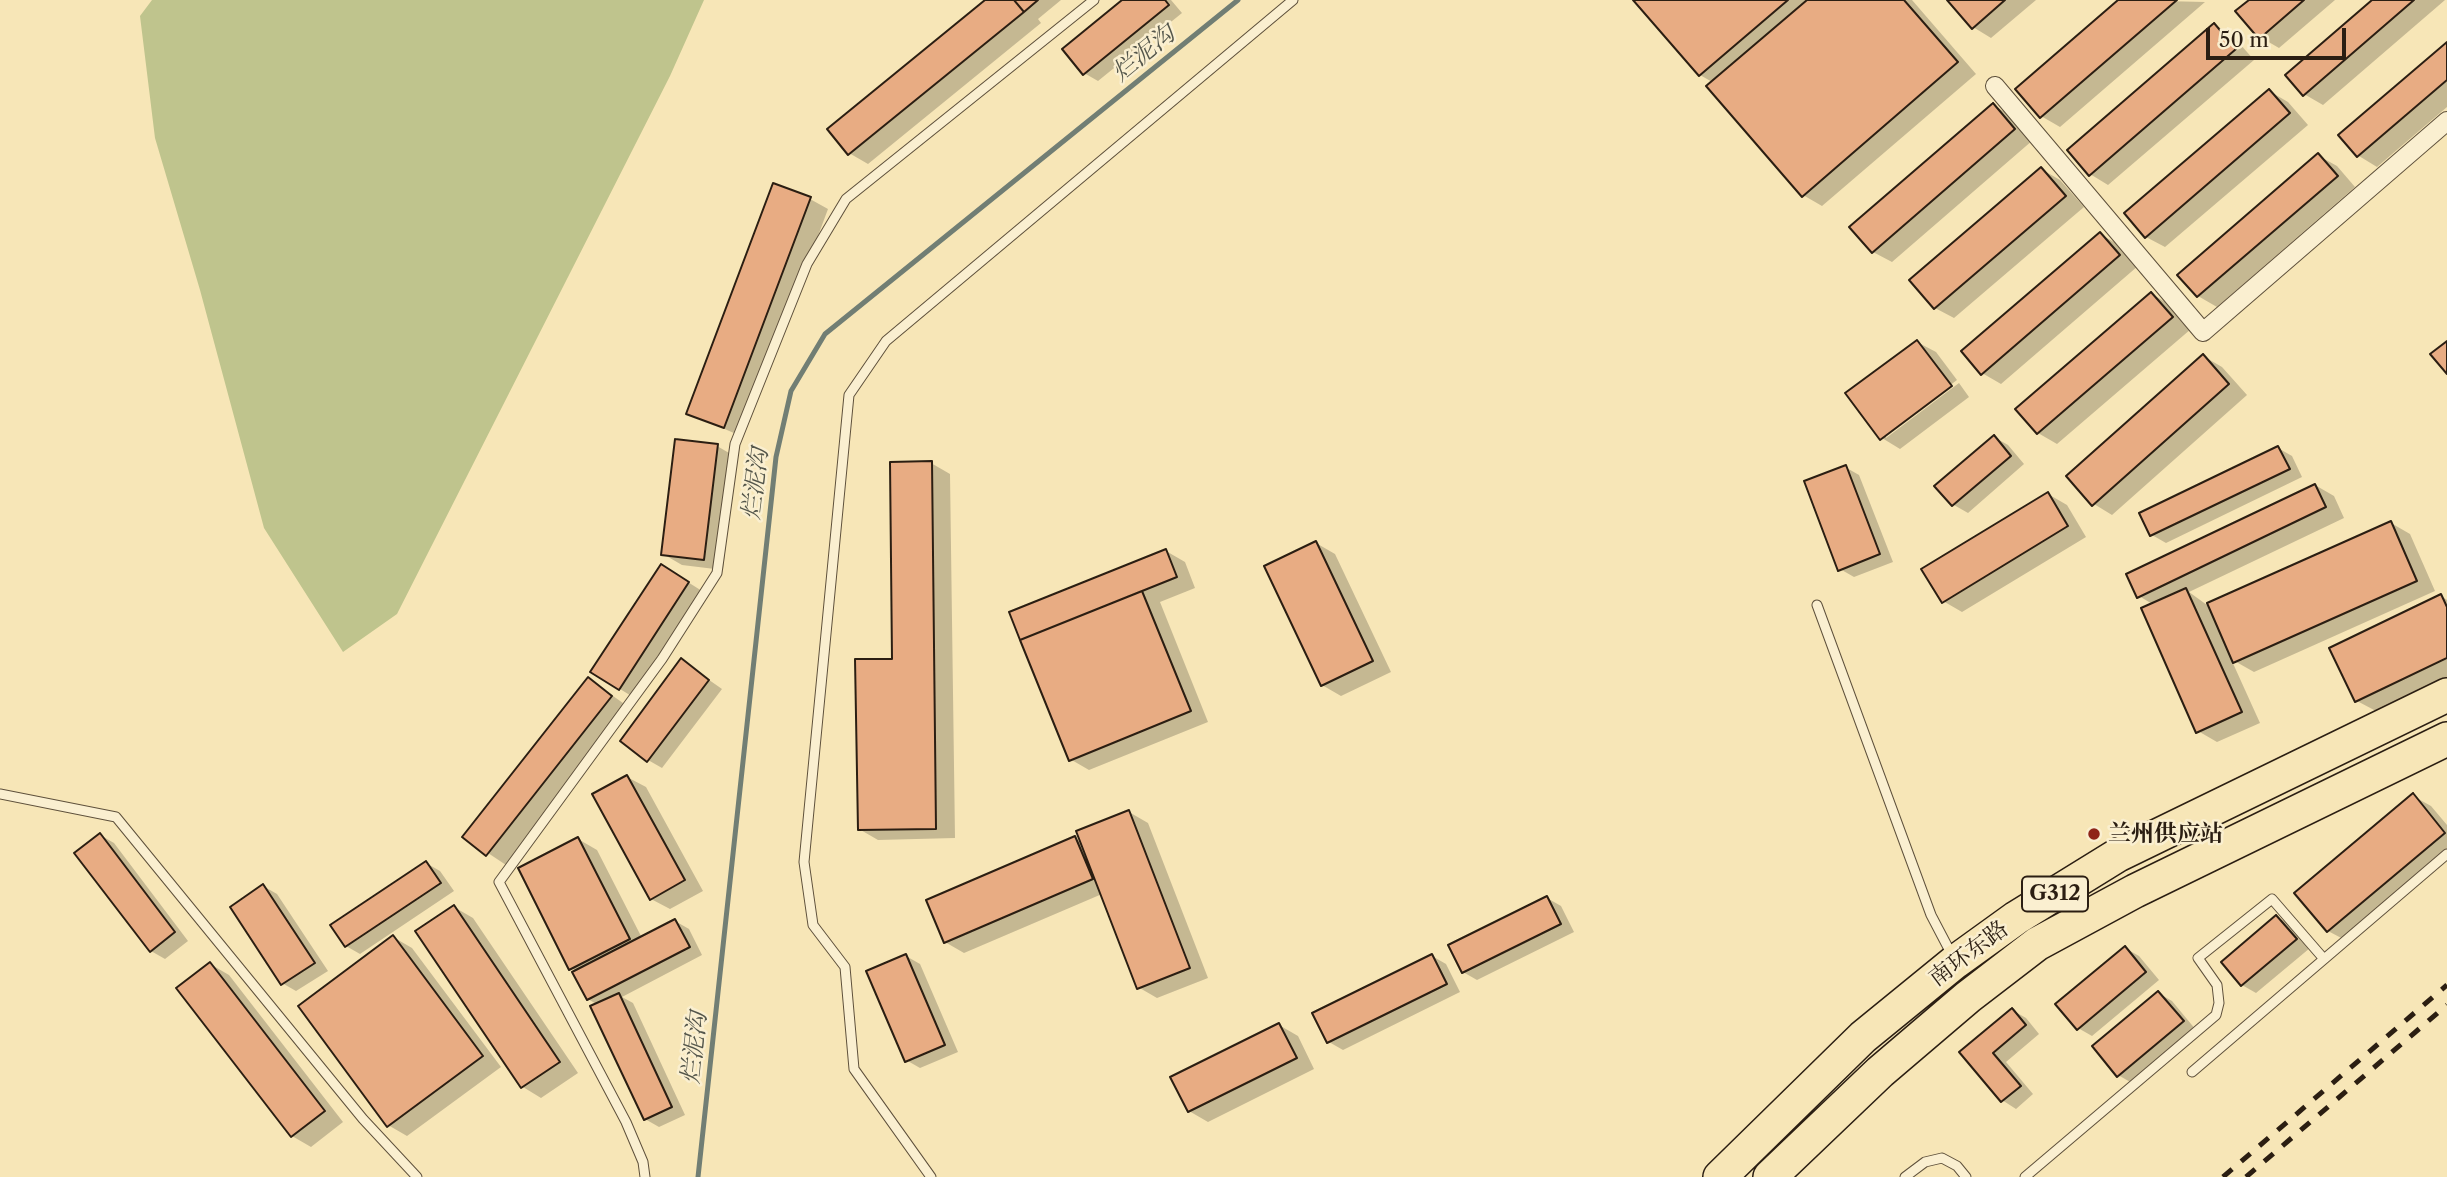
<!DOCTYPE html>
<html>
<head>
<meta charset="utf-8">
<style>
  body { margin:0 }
  #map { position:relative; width:2447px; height:1177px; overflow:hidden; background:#f7e6b7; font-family:"Libre Caslon Text",serif }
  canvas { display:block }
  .scale { position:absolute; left:2206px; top:28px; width:140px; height:32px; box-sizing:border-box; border:4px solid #2b1e12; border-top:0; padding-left:9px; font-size:21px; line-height:24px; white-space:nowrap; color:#2b1e12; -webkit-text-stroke:5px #faefd0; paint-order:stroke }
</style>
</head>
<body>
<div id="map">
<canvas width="2447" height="1177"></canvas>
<div class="scale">50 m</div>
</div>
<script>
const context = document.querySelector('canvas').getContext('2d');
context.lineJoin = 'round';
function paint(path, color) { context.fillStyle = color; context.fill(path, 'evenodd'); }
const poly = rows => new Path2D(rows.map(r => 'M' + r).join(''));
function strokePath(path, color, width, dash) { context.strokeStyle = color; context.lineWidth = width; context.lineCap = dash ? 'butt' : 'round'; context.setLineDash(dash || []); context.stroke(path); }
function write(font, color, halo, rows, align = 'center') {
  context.font = font + ' "Libre Caslon Text","Noto Serif SC",serif'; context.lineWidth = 5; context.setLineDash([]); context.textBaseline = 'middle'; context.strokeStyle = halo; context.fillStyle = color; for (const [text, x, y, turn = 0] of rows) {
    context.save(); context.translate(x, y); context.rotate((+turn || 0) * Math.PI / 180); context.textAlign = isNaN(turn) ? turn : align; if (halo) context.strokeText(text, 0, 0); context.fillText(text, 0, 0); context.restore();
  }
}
paint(poly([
  [152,0,704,0,670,76,397,614,343,652,264,528,200,290,155,138,140,16]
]), '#bfc48d');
paint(poly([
  [988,0,1061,0,1038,19,1041,23,868,164,849,153],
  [1125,0,1171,0,1182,13,1098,81,1084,73],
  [1636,0,1912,0,1976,74,1822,206,1803,195,1714,83,1700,75],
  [1949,0,2036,0,1991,38,1973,27],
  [2121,0,2205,2,2060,127,2041,116],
  [2251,0,2335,0,2279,48,2260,37],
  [2375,0,2445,0,2323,105,2304,94],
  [2215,25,2233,36,2254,60,2108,185,2090,174],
  [2447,44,2447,107,2377,167,2359,156,2341,135],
  [2269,91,2288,102,2308,125,2165,247,2146,237],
  [1993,105,2012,116,2033,140,1892,262,1873,252],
  [2319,156,2337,166,2355,187,2217,307,2198,296],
  [2041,169,2060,180,2084,207,1954,318,1935,308],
  [810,199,828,209,743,437,688,413],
  [2100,234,2119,245,2138,266,2001,384,1982,373],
  [2152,294,2170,305,2191,329,2057,444,2038,433],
  [1917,342,1936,352,1957,380,1886,433,1886,438,1959,383,1969,397,1900,449,1882,438],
  [2203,356,2222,367,2247,395,2112,515,2094,504],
  [1994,437,2008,445,2024,464,1968,513,1954,505,1937,486],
  [717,446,736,457,723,570,682,565,663,554],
  [2278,448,2292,456,2302,477,2166,543,2152,535],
  [931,463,950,474,955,838,878,840,859,829],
  [1845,467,1859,475,1893,562,1854,577,1840,569],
  [2315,485,2334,496,2344,518,2189,592,2207,605,2391,523,2410,534,2435,591,2254,672,2231,659,2260,723,2217,742,2198,731,2154,605,2139,596],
  [2048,494,2067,505,2086,537,1962,612,1943,601],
  [1316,543,1335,554,1391,672,1341,696,1322,685],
  [1166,551,1185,562,1195,588,1160,602,1208,722,1089,770,1070,759,1011,613],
  [675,574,702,591,633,697,620,689],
  [2441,596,2447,600,2447,677,2376,711,2357,701],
  [682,661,722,689,662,768,648,760],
  [589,679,630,708,506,865,464,837],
  [627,777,646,787,703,891,670,909,651,899],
  [2413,796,2431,806,2447,825,2447,857,2347,941,2328,931],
  [1129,812,1148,823,1208,978,1157,998,1138,987,1102,894,964,953,945,942,1075,838,1082,843],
  [100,835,114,843,188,941,165,959,151,951],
  [578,839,597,850,642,938,675,921,689,929,702,955,622,997,633,1003,685,1115,659,1127,645,1119,598,1005,588,999,576,971,571,968],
  [426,863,440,871,454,891,360,954,346,946],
  [263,886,277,894,328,971,296,991,282,983],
  [1547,898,1561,906,1574,932,1477,980,1463,972],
  [454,907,473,918,578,1073,541,1098,523,1087],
  [2277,917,2291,925,2310,948,2256,993,2242,985],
  [393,937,412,948,501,1067,407,1136,388,1125],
  [2125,948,2139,956,2159,980,2092,1036,2078,1028],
  [906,956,920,964,958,1052,920,1068,906,1060],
  [1432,956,1446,964,1460,992,1343,1050,1329,1042],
  [210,964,229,975,343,1122,311,1147,292,1136],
  [2158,993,2172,1001,2196,1030,2132,1083,2118,1075],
  [2012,1010,2026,1018,2039,1034,2006,1062,2033,1094,2016,1109,2002,1100,1961,1052],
  [1279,1025,1298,1036,1314,1069,1208,1122,1189,1111]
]), '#0003');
strokePath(poly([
  [698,1177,776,457,791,391,825,334,1238,0]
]), '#717e74', 5);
const building = poly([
  [985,0,1014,0,1024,12,848,155,827,129,985,0],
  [1014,0,1038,0,1024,12,1014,0],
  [1122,0,1165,0,1169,5,1083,75,1062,49,1122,0],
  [1633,0,1788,0,1699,76,1633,0],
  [1807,0,1904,0,1958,62,1802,197,1706,86,1807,0],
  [1947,0,2005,0,1972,29,1947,0],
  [2118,0,2177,0,2040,118,2015,89,2118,0],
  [2249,0,2304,0,2259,39,2235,11,2249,0],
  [2372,0,2414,0,2303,96,2285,75,2372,0],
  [2214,23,2236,49,2089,176,2067,150,2214,23],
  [2447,42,2447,80,2357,157,2338,135,2447,42],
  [2269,89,2290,113,2145,238,2124,213,2269,89],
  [1993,103,2015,129,1872,253,1849,227,1993,103],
  [2318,153,2338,176,2197,297,2177,275,2318,153],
  [2041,167,2066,196,1934,309,1909,280,2041,167],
  [773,183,811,197,724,428,686,414,773,183],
  [2100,232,2120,255,1981,375,1961,351,2100,232],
  [2151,292,2173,317,2037,434,2015,409,2151,292],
  [1917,340,1952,386,1880,440,1845,393,1917,340],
  [2447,341,2447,374,2430,354,2447,341],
  [2203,354,2229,384,2092,506,2066,476,2203,354],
  [1994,435,2011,456,1952,506,1934,486,1994,435],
  [675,439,718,444,704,560,661,555,675,439],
  [2278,446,2290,469,2150,536,2139,513,2278,446],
  [932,461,936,829,858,830,855,659,892,659,890,462,932,461],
  [1846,465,1880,554,1838,571,1804,481,1846,465],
  [2315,484,2326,507,2137,598,2126,574,2315,484],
  [2048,492,2068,526,1942,603,1921,569,2048,492],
  [2391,521,2417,581,2233,663,2207,603,2391,521],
  [1316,541,1373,661,1321,686,1264,566,1316,541],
  [1166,549,1177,577,1020,640,1009,612,1166,549],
  [661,564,689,582,619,690,590,672,661,564],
  [2186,588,2242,712,2196,733,2141,608,2186,588],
  [1142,591,1191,711,1069,761,1020,640,1142,591],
  [2441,594,2447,607,2447,658,2355,702,2329,648,2441,594],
  [681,658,709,680,647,762,620,741,681,658],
  [588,677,612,696,486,856,462,837,588,677],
  [627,775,685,880,650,900,592,794,627,775],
  [2413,793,2445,833,2327,932,2294,893,2413,793],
  [1129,810,1190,968,1137,989,1076,831,1129,810],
  [100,833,175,932,150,952,74,853,100,833],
  [1075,836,1093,879,944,943,926,900,1075,836],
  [578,837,630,939,569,970,518,868,578,837],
  [426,861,441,883,345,947,330,925,426,861],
  [263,884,315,963,281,985,230,907,263,884],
  [1547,896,1561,924,1462,973,1448,945,1547,896],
  [454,905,560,1062,521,1088,415,931,454,905],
  [2276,915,2297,939,2241,986,2221,962,2276,915],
  [675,919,690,947,587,1000,572,972,675,919],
  [393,935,483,1056,387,1127,298,1006,393,935],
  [2125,946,2146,972,2077,1030,2055,1004,2125,946],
  [906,954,945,1045,905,1062,866,971,906,954],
  [1432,954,1447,984,1327,1043,1312,1013,1432,954],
  [210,962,325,1111,291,1137,176,988,210,962],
  [2158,991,2184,1021,2117,1077,2092,1046,2158,991],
  [619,993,672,1107,644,1120,590,1006,619,993],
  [2012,1008,2026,1025,1993,1053,2021,1086,2001,1102,1959,1052,2012,1008],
  [1279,1023,1297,1058,1188,1112,1170,1077,1279,1023]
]);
paint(building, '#e8ac83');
strokePath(building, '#2b1e12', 2);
const lane = poly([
  [1817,605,1931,915,1953,957],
  [0,794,116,817,363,1119,417,1177],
  [2192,1072,2447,854],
  [645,1177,643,1162,626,1122,499,882,662,659,717,573,735,444,807,264,846,199,1094,0],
  [931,1177,854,1069,845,967,813,925,804,862,849,395,886,341,1293,0],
  [1905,1177,1925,1162,1942,1158,1957,1166,1966,1177],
  [2025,1177,2216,1015,2219,1003,2217,985,2198,958,2272,899,2324,959]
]);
const street = poly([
  [1995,86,2203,332,2447,121]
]);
const highway = poly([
  [1720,1177,1863,1037,1955,962,2016,918,2118,855,2447,695],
  [1770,1177,1880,1072,1968,997,2037,944,2135,891,2447,739]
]);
strokePath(lane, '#5e503b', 11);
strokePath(street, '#5e503b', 20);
strokePath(highway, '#2b1e12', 36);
strokePath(lane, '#faefd0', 9);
strokePath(street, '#faefd0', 18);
strokePath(highway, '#f7e6b7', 33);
strokePath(poly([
  [2223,1177,2447,985],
  [2246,1177,2447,1005]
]), '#2b1e12', 5, [12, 12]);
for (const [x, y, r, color] of [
  [2094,834,7,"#8f2418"]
]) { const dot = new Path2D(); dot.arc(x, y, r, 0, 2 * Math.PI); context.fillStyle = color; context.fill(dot); strokePath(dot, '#faefd0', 2.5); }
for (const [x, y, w] of [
  [2055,894,66]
]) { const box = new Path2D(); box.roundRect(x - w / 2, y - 17.5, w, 35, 5); context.fillStyle = '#faefd0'; context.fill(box); strokePath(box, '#2b1e12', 2); }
write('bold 21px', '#2b1e12', null, [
  ["G312",2055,894]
]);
write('bold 23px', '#2b1e12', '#faefd0', [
  ["兰州供应站",2108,834]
], 'left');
write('23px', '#2b1e12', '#faefd0', [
  ["南环东路",1969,954,-37]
]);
write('italic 24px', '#54564b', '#faefd0', [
  ["烂泥沟",1144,54,-39],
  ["烂泥沟",756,484,-83],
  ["烂泥沟",695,1048,-84]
]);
</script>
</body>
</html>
